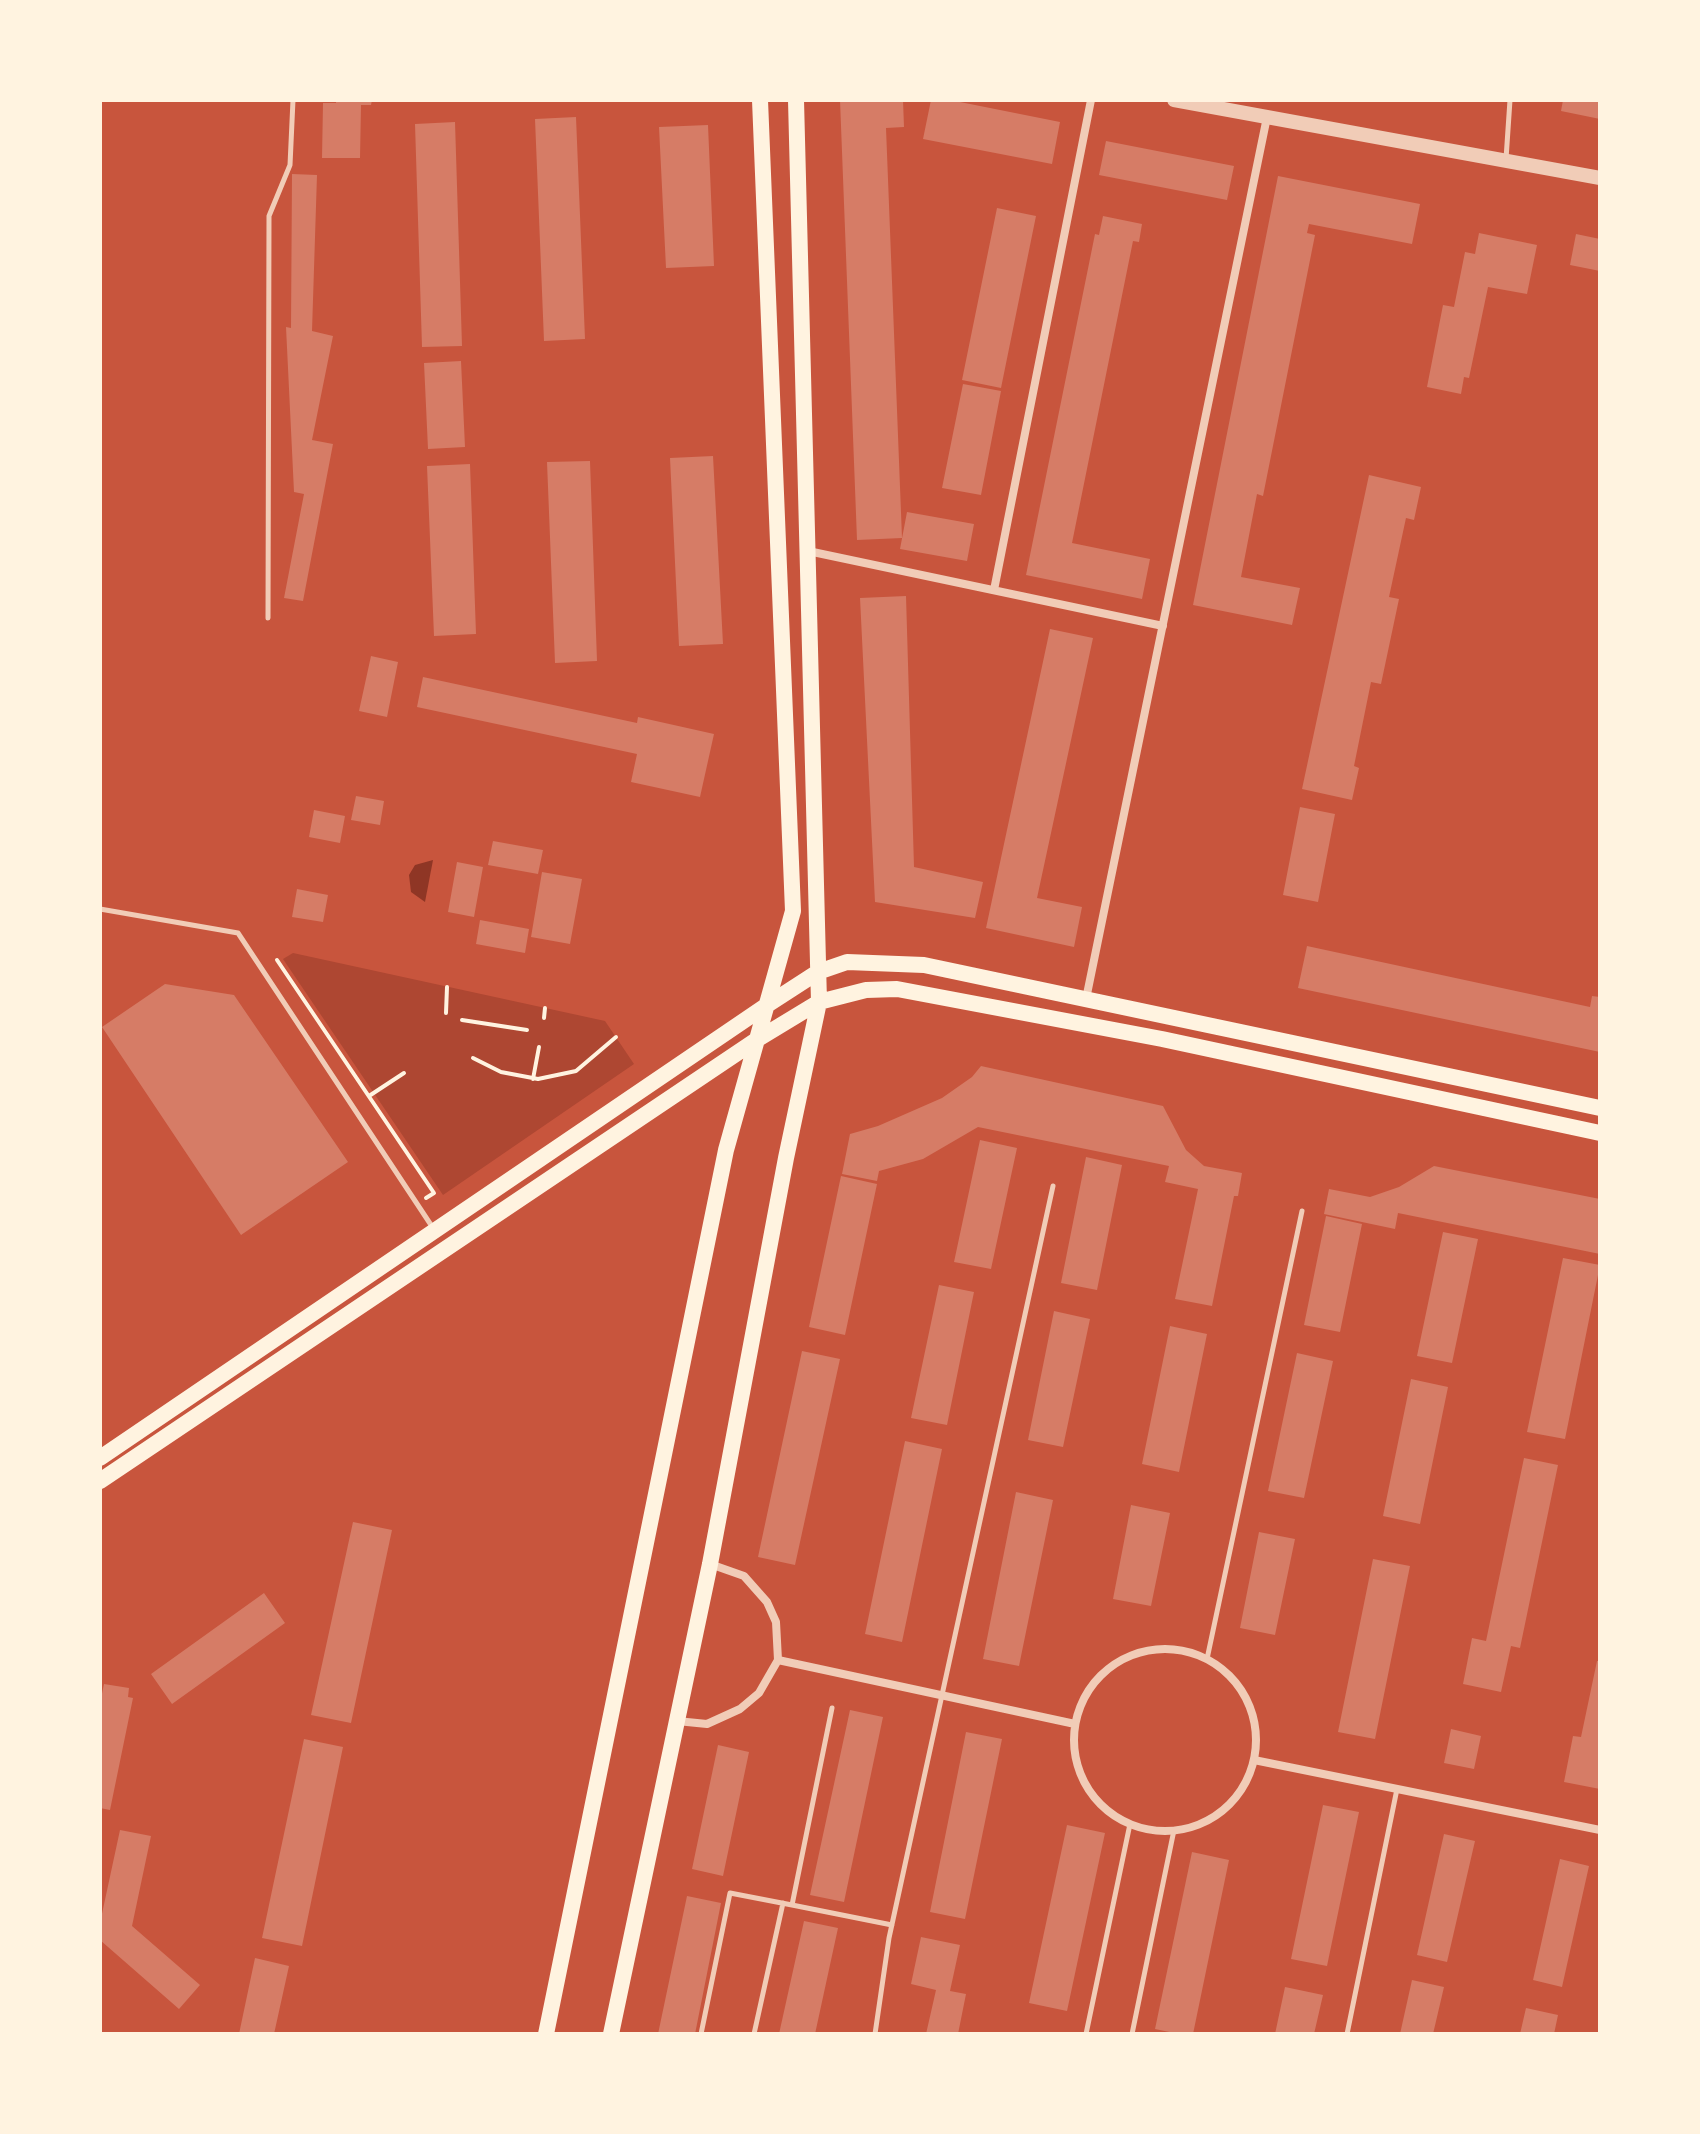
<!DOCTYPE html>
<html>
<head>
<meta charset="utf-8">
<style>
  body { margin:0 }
  #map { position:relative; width:1700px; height:2134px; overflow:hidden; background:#c8553d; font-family:"Golos Text",sans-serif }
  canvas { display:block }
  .frame { position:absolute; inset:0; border:102px solid #fff3e0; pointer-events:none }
</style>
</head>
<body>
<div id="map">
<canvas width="1700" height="2134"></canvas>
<div class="frame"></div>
</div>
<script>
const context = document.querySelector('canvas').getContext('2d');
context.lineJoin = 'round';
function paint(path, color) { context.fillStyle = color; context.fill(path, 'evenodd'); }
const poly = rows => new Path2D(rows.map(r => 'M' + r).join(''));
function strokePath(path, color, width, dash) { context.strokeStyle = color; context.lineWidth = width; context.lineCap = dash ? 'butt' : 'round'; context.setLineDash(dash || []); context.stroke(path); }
paint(poly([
  [293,953,605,1021,634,1064,443,1195,283,959]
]), '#ae4732');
paint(poly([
  [433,860,425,902,411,892,409,875,415,865]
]), '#8f3625');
paint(poly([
  [336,100,372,100,371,105,361,105,360,158,322,158,323,103,336,103],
  [840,100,903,100,904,127,886,128,902,538,857,540],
  [931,100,950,100,1060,122,1052,164,923,139],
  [1563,100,1600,100,1600,119,1561,111],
  [576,117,585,339,544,341,535,119],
  [455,122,462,346,422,347,415,124],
  [708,125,714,266,666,268,659,127],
  [1106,141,1234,166,1227,200,1099,175],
  [292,174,317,175,312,331,333,336,312,440,333,444,303,601,284,598,304,494,294,492,286,327,291,328],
  [1278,176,1420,204,1412,244,1309,224,1307,233,1315,235,1263,496,1257,494,1241,577,1300,588,1292,625,1193,605],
  [997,208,1036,216,1001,388,962,380],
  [1103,216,1142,224,1139,242,1133,241,1072,543,1150,559,1142,599,1026,575,1095,234,1099,235],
  [1479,233,1537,245,1527,294,1488,287,1469,378,1464,377,1461,394,1427,387,1443,305,1454,307,1465,252,1475,254],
  [1576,234,1600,239,1600,271,1570,265],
  [461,361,465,447,428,449,424,363],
  [963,384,1001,391,981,495,942,488],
  [713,456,723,644,679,646,670,458],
  [590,461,597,661,555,663,547,462],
  [470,464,476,634,434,636,427,466],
  [1369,475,1421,487,1414,520,1406,518,1389,597,1399,599,1381,684,1371,682,1354,766,1359,768,1352,800,1302,789],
  [907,512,974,524,967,561,900,549],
  [906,596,914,867,983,882,975,918,875,902,860,598],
  [1050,629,1093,638,1037,898,1082,907,1074,947,986,928],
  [371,656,398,662,387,717,359,711],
  [423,677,637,723,638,717,714,734,700,797,631,782,637,754,417,707],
  [356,796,384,801,380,825,351,820],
  [1300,807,1335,814,1318,902,1283,895],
  [314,810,345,816,340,843,309,837],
  [493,841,543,850,538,874,488,865],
  [457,862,483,867,474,917,448,912],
  [542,872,582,879,570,944,531,937],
  [297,889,328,895,323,922,292,917],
  [480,920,529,929,525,953,476,944],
  [1307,946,1590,1007,1592,996,1600,997,1600,1052,1298,988],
  [165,984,234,995,348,1162,241,1235,102,1027],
  [981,1066,1163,1106,1186,1150,1204,1166,1242,1173,1238,1196,1234,1196,1212,1306,1175,1299,1198,1189,1165,1182,1169,1166,978,1127,923,1159,879,1171,877,1181,842,1174,850,1134,878,1126,942,1098,972,1077],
  [980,1140,1017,1148,991,1269,954,1262],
  [1086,1157,1122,1165,1097,1290,1061,1283],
  [1434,1166,1600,1199,1600,1254,1398,1213,1395,1229,1324,1214,1329,1189,1370,1197,1399,1187],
  [841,1176,877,1184,845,1335,809,1327],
  [1326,1216,1362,1224,1340,1332,1304,1325],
  [1443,1232,1478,1239,1452,1363,1417,1356],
  [1563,1258,1600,1265,1565,1439,1527,1432],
  [939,1285,974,1292,947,1425,911,1418],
  [1054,1311,1090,1319,1063,1447,1028,1440],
  [1170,1326,1207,1334,1179,1472,1142,1464],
  [802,1351,840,1359,795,1565,758,1557],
  [1297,1353,1333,1361,1304,1498,1268,1491],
  [1411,1379,1448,1387,1420,1524,1383,1516],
  [905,1441,942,1449,902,1642,865,1634],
  [1524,1458,1558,1465,1520,1648,1511,1646,1501,1692,1463,1684,1472,1638,1486,1641],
  [1016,1492,1053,1500,1019,1666,983,1659],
  [1131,1505,1170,1513,1151,1606,1113,1599],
  [353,1522,392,1530,351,1723,311,1715],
  [1259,1532,1295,1539,1275,1635,1240,1628],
  [1373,1559,1410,1566,1375,1739,1338,1732],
  [264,1593,285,1623,172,1704,151,1674],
  [1597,1661,1600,1661,1600,1789,1564,1782,1573,1736,1581,1737],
  [104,1684,129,1688,128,1697,133,1698,110,1810,100,1808,100,1703],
  [850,1710,883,1717,844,1902,810,1895],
  [1451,1729,1481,1736,1474,1769,1444,1763],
  [966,1732,1002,1739,965,1919,930,1912],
  [304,1739,343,1747,302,1946,262,1938],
  [718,1745,749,1752,723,1876,692,1869],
  [1323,1805,1359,1812,1327,1966,1291,1959],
  [1067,1825,1105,1833,1067,2011,1029,2003],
  [120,1830,151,1836,132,1926,200,1985,179,2009,100,1940,100,1923],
  [1444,1834,1475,1841,1447,1962,1417,1955],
  [1192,1852,1229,1860,1193,2034,1179,2034,1155,2029],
  [1560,1859,1589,1866,1562,1987,1533,1980],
  [687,1896,721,1903,695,2034,658,2034],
  [804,1921,838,1928,815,2034,779,2034],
  [921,1937,960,1945,950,1991,966,1994,958,2034,926,2034,936,1990,911,1984],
  [255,1958,289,1966,274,2034,239,2034],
  [1412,1980,1444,1987,1433,2034,1400,2034],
  [1285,1987,1323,1995,1314,2034,1275,2034],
  [1526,2008,1558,2015,1554,2034,1520,2034]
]), '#d67c66');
strokePath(poly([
  [277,960,434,1193,426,1198],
  [446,1013,447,987],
  [544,1018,545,1008],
  [462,1020,527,1030],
  [473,1058,501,1072,538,1079,576,1071,616,1037],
  [533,1079,539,1047],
  [369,1096,404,1073]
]), '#fff3e0', 4);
strokePath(poly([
  [1506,159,1510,100],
  [268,618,269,216,290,165,293,100],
  [100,909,238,933,433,1228],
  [1207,1659,1302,1211],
  [792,1905,892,1925],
  [701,2034,730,1893,792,1905,832,1708],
  [754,2034,783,1903],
  [875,2034,889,1938,1053,1186],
  [1086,2034,1130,1824],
  [1132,2034,1174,1830],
  [1347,2034,1397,1789]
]), '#f1ccb7', 5);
strokePath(poly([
  [808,551,1163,626],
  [994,590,1091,100],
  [1086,999,1267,117],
  '1074 1740a91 91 0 1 1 182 0a91 91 0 1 1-182 0Z',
  [778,1660,1075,1724],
  [677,1721,707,1724,740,1709,759,1693,778,1660,776,1622,767,1602,744,1576,710,1564],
  [1254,1760,1600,1830]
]), '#f1ccb7', 8);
strokePath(poly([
  [1174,100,1600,178]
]), '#f1ccb7', 14);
strokePath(poly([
  [100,1458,767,1005,818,972,847,962,924,965,1600,1108],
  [100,1481,758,1039,819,1002,866,990,897,989,1162,1039,1600,1133],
  [546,2034,726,1150,793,911,760,100],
  [611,2034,710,1564,786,1158,819,1002,796,100]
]), '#fff3e0', 16);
</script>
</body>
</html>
